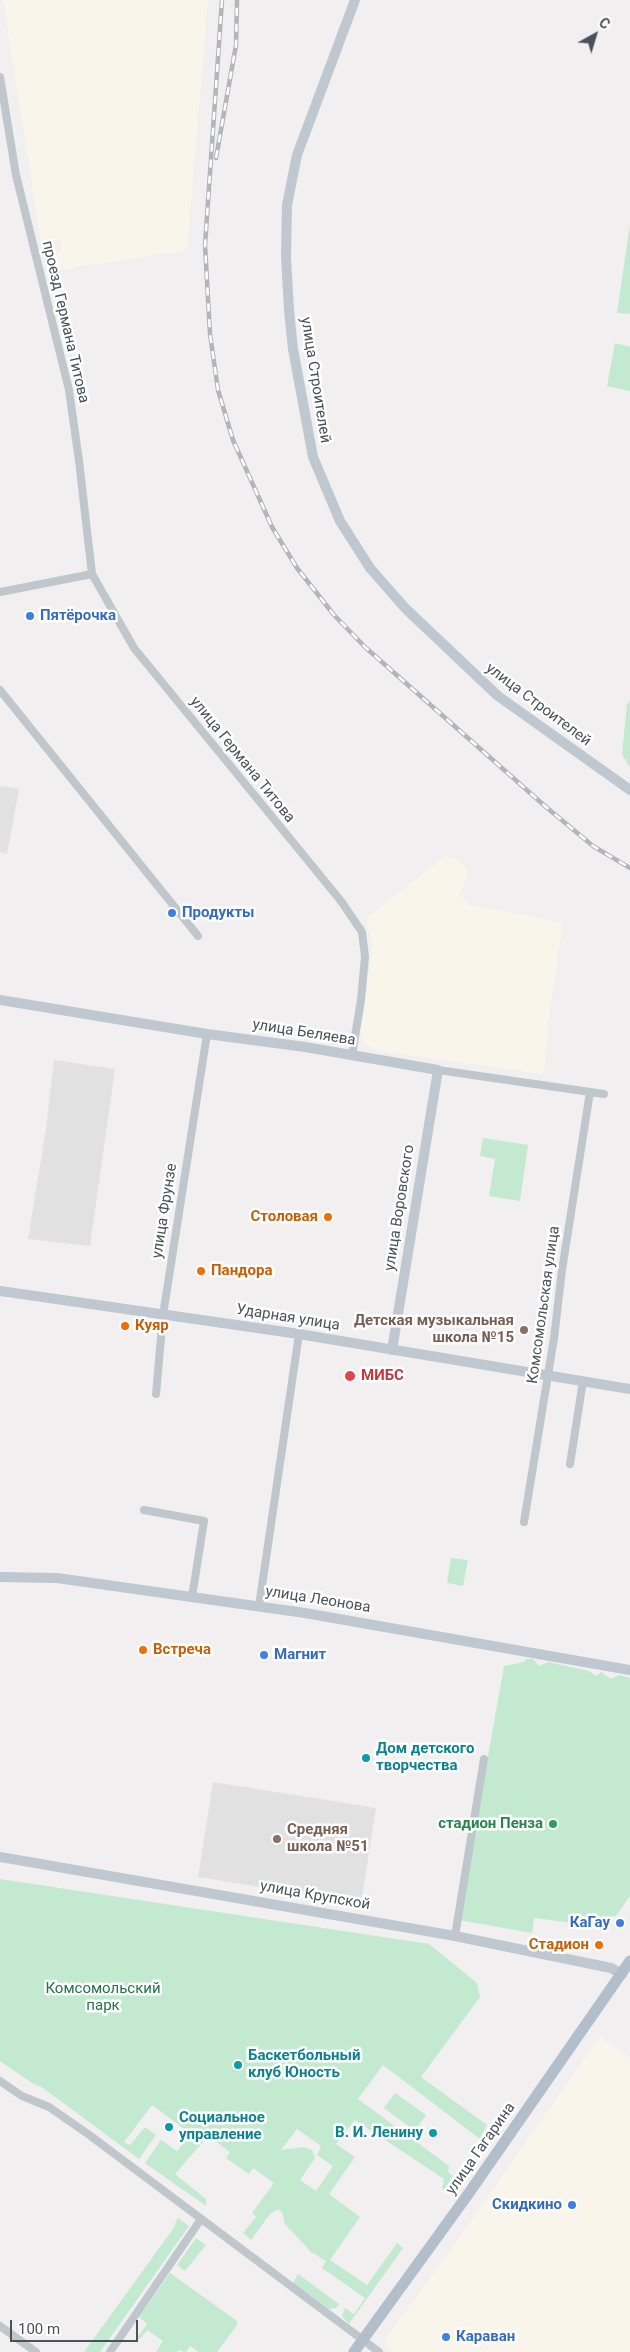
<!DOCTYPE html>
<html>
<head>
<meta charset="utf-8">
<style>
  body { margin:0 }
  #map { position:relative; width:630px; height:2352px; overflow:hidden; background:#f1efef; font-family:Roboto,sans-serif }
  canvas { display:block }
  .north { position:absolute; left:570px; top:10px; width:50px; height:50px; -webkit-text-stroke:4px #fff; paint-order:stroke; rotate:39deg; font-size:14px; font-weight:700; line-height:20px; text-align:center; color:#49535b }
  .north::after { content:''; display:block; margin:auto; width:18px; height:22px; background:#49535b; clip-path:polygon(50% 0,100% 100%,50% 72%,0 100%) }
  .scale { position:absolute; left:10px; top:2320px; width:128px; height:22px; box-sizing:border-box; border:2px solid #49535b; border-top:0; padding-left:6px; font-size:15px; line-height:18px; white-space:nowrap; color:#49535b; -webkit-text-stroke:4px #fff; paint-order:stroke }
</style>
</head>
<body>
<div id="map">
<canvas width="630" height="2352"></canvas>
<div class="north">С</div>
<div class="scale">100 m</div>
</div>
<script>
const context = document.querySelector('canvas').getContext('2d');
context.lineJoin = 'round';
function paint(path, color) { context.fillStyle = color; context.fill(path, 'evenodd'); }
const poly = rows => new Path2D(rows.map(r => 'M' + r).join(''));
function strokePath(path, color, width, dash) { context.strokeStyle = color; context.lineWidth = width; context.lineCap = dash ? 'butt' : 'round'; context.setLineDash(dash || []); context.stroke(path); }
function write(font, color, halo, rows, align = 'center') {
  context.font = font + ' Roboto,sans-serif'; context.lineWidth = 5; context.setLineDash([]); context.textBaseline = 'middle'; context.strokeStyle = halo; context.fillStyle = color; for (const [text, x, y, turn = 0] of rows) {
    context.save(); context.translate(x, y); context.rotate((+turn || 0) * Math.PI / 180); context.textAlign = isNaN(turn) ? turn : align; if (halo) context.strokeText(text, 0, 0); context.fillText(text, 0, 0); context.restore();
  }
}
paint(poly([
  [3,0,208,0,187,250,59,270,55,252,62,251,60,240,41,242],
  [446,855,460,861,467,870,467,879,459,895,470,905,563,923,547,1030,549,1031,543,1074,378,1051,367,1046,362,1039,360,1028,372,954,372,940,366,924,368,917],
  [600,2036,630,2058,630,2352,394,2352,385,2345,384,2341,454,2245]
]), '#faf5eb');
paint(poly([
  [0,786,19,789,7,854,0,852],
  [54,1060,115,1069,90,1246,28,1239,46,1129],
  [213,1782,376,1808,361,1903,198,1877]
]), '#e2e1e1');
paint(poly([
  [630,224,630,314,617,313],
  [615,343,630,347,630,391,607,386],
  [630,700,630,768,622,754,627,705],
  [483,1138,528,1145,520,1201,489,1196,495,1159,480,1156],
  [451,1558,468,1560,463,1586,447,1583],
  [526,1659,533,1659,539,1666,548,1662,589,1671,596,1676,601,1672,611,1679,619,1675,630,1678,630,1896,616,1916,573,1923,534,1918,532,1933,459,1920,504,1666,524,1662],
  [0,1879,429,1944,477,1983,480,1997,421,2077,487,2125,480,2139,383,2065,358,2099,449,2166,448,2172,453,2176,444,2190,442,2189,444,2179,355,2120,336,2144,355,2157,329,2194,360,2217,330,2260,367,2285,397,2243,403,2248,349,2324,342,2316,345,2308,354,2314,365,2298,322,2268,326,2261,311,2252,285,2224,282,2212,278,2209,270,2214,251,2240,243,2233,256,2217,252,2213,274,2183,253,2168,249,2174,226,2158,230,2152,208,2136,175,2174,206,2199,206,2206,145,2163,161,2140,177,2151,191,2134,152,2105,124,2142,130,2145,145,2127,156,2135,139,2159,43,2088,32,2083,0,2061],
  [297,2129,321,2146,317,2155,333,2166,316,2191,300,2180,315,2158,312,2150,304,2147,281,2150],
  [395,2093,426,2115,415,2131,384,2108],
  [178,2218,189,2226,100,2352,84,2352,173,2229],
  [196,2238,206,2245,185,2271,177,2265],
  [170,2273,237,2321,237,2325,217,2352,199,2352,190,2346,186,2352,179,2350,177,2352,156,2352,163,2341,147,2330,140,2339,137,2338,147,2324,139,2317],
  [298,2274,339,2304,336,2308,329,2309,293,2283]
]), '#c3ead1');
strokePath(poly([
  [0,77,16,175,69,390,79,461,92,574,134,648,341,901,362,932,365,957,361,1000,352,1055],
  [0,592,92,574],
  [0,690,198,936],
  [438,1070,604,1094],
  [156,1394,163,1315,207,1034],
  [570,1464,583,1381],
  [144,1510,204,1521,192,1597],
  [524,1522,554,1338,562,1270,590,1092],
  [259,1606,299,1334],
  [455,1936,484,1759],
  [0,2081,22,2096,49,2107,88,2134,379,2352],
  [0,2326,36,2352],
  [110,2352,201,2219]
]), '#bfc7cc', 8);
strokePath(poly([
  [355,0,297,155,287,205,286,257,289,310,293,349,313,457,340,521,370,568,405,608,498,696,630,790],
  [0,1000,207,1034,305,1047,438,1070,392,1350],
  [0,1291,299,1334,630,1389],
  [0,1577,57,1578,305,1613,630,1670],
  [0,1857,455,1936,611,1968,622,1974]
]), '#bfc8d1', 10);
strokePath(poly([
  [354,2352,469,2193,630,1961]
]), '#b2bfcb', 11);
const rail = poly([
  [222,0,205,245,210,334,218,390,233,440,272,527,297,568,334,615,365,647,546,807,593,846,630,868],
  [216,158,236,45,237,0]
]);
strokePath(rail, '#b2b5b9', 4.5);
strokePath(rail, '#fff', 2.5, [8]);
for (const [x, y, r, color] of [
  [30,616,5,"#3f7fe0"],
  [172,913,5,"#3f7fe0"],
  [328,1217,5,"#e8710a"],
  [201,1271,5,"#e8710a"],
  [125,1326,5,"#e8710a"],
  [524,1330,5,"#8d6e63"],
  [350,1376,6,"#e0444e"],
  [143,1650,5,"#e8710a"],
  [264,1655,5,"#3f7fe0"],
  [366,1758,5,"#0f9aa8"],
  [553,1824,5,"#2e9e5b"],
  [277,1839,5,"#8d6e63"],
  [620,1923,5,"#3f7fe0"],
  [599,1945,5,"#e8710a"],
  [238,2065,5,"#0f9aa8"],
  [169,2127,5,"#0f9aa8"],
  [433,2133,5,"#0f9aa8"],
  [572,2205,5,"#3f7fe0"],
  [446,2337,5,"#3f7fe0"]
]) { const dot = new Path2D(); dot.arc(x, y, r, 0, 2 * Math.PI); context.fillStyle = color; context.fill(dot); strokePath(dot, '#fff', 2); }
write('15px', '#49535b', '#fff', [
  ["проезд Германа Титова",65,322,77],
  ["улица Строителей",315,380,81],
  ["улица Строителей",538,705,37],
  ["улица Германа Титова",242,760,51],
  ["улица Беляева",304,1033,9],
  ["улица Воровского",400,1208,-81],
  ["улица Фрунзе",165,1211,-81],
  ["Комсомольская улица",544,1305,-82],
  ["Ударная улица",288,1318,9],
  ["улица Леонова",318,1600,9],
  ["улица Крупской",315,1896,10],
  ["улица Гагарина",481,2149,-55]
]);
write('bold 15px', '#366cbe', '#fff', [
  ["Пятёрочка",40,616],
  ["Продукты",182,913],
  ["Магнит",274,1655],
  ["КаГау",610,1923,"right"],
  ["Скидкино",562,2205,"right"],
  ["Караван",456,2337]
], 'left');
write('bold 15px', '#c56008', '#fff', [
  ["Столовая",318,1217,"right"],
  ["Пандора",211,1271],
  ["Куяр",135,1326],
  ["Встреча",153,1650],
  ["Стадион",589,1945,"right"]
], 'left');
write('bold 15px', '#785e54', '#fff', [
  ["Детская музыкальная",514,1321],
  ["школа №15",514,1338],
  ["Средняя",287,1830,"left"],
  ["школа №51",287,1847,"left"]
], 'right');
write('bold 15px', '#be3a42', '#fff', [
  ["МИБС",361,1376]
], 'left');
write('bold 15px', '#0d838f', '#fff', [
  ["Дом детского",376,1749],
  ["творчества",376,1766],
  ["Баскетбольный",248,2056],
  ["клуб Юность",248,2073],
  ["Социальное",179,2118],
  ["управление",179,2135],
  ["В. И. Ленину",423,2133,"right"]
], 'left');
write('bold 15px', '#27864d', '#fff', [
  ["стадион Пенза",543,1824]
], 'right');
write('15px', '#22744a', '#fff', [
  ["Комсомольский",103,1989],
  ["парк",103,2006]
]);
</script>
</body>
</html>
